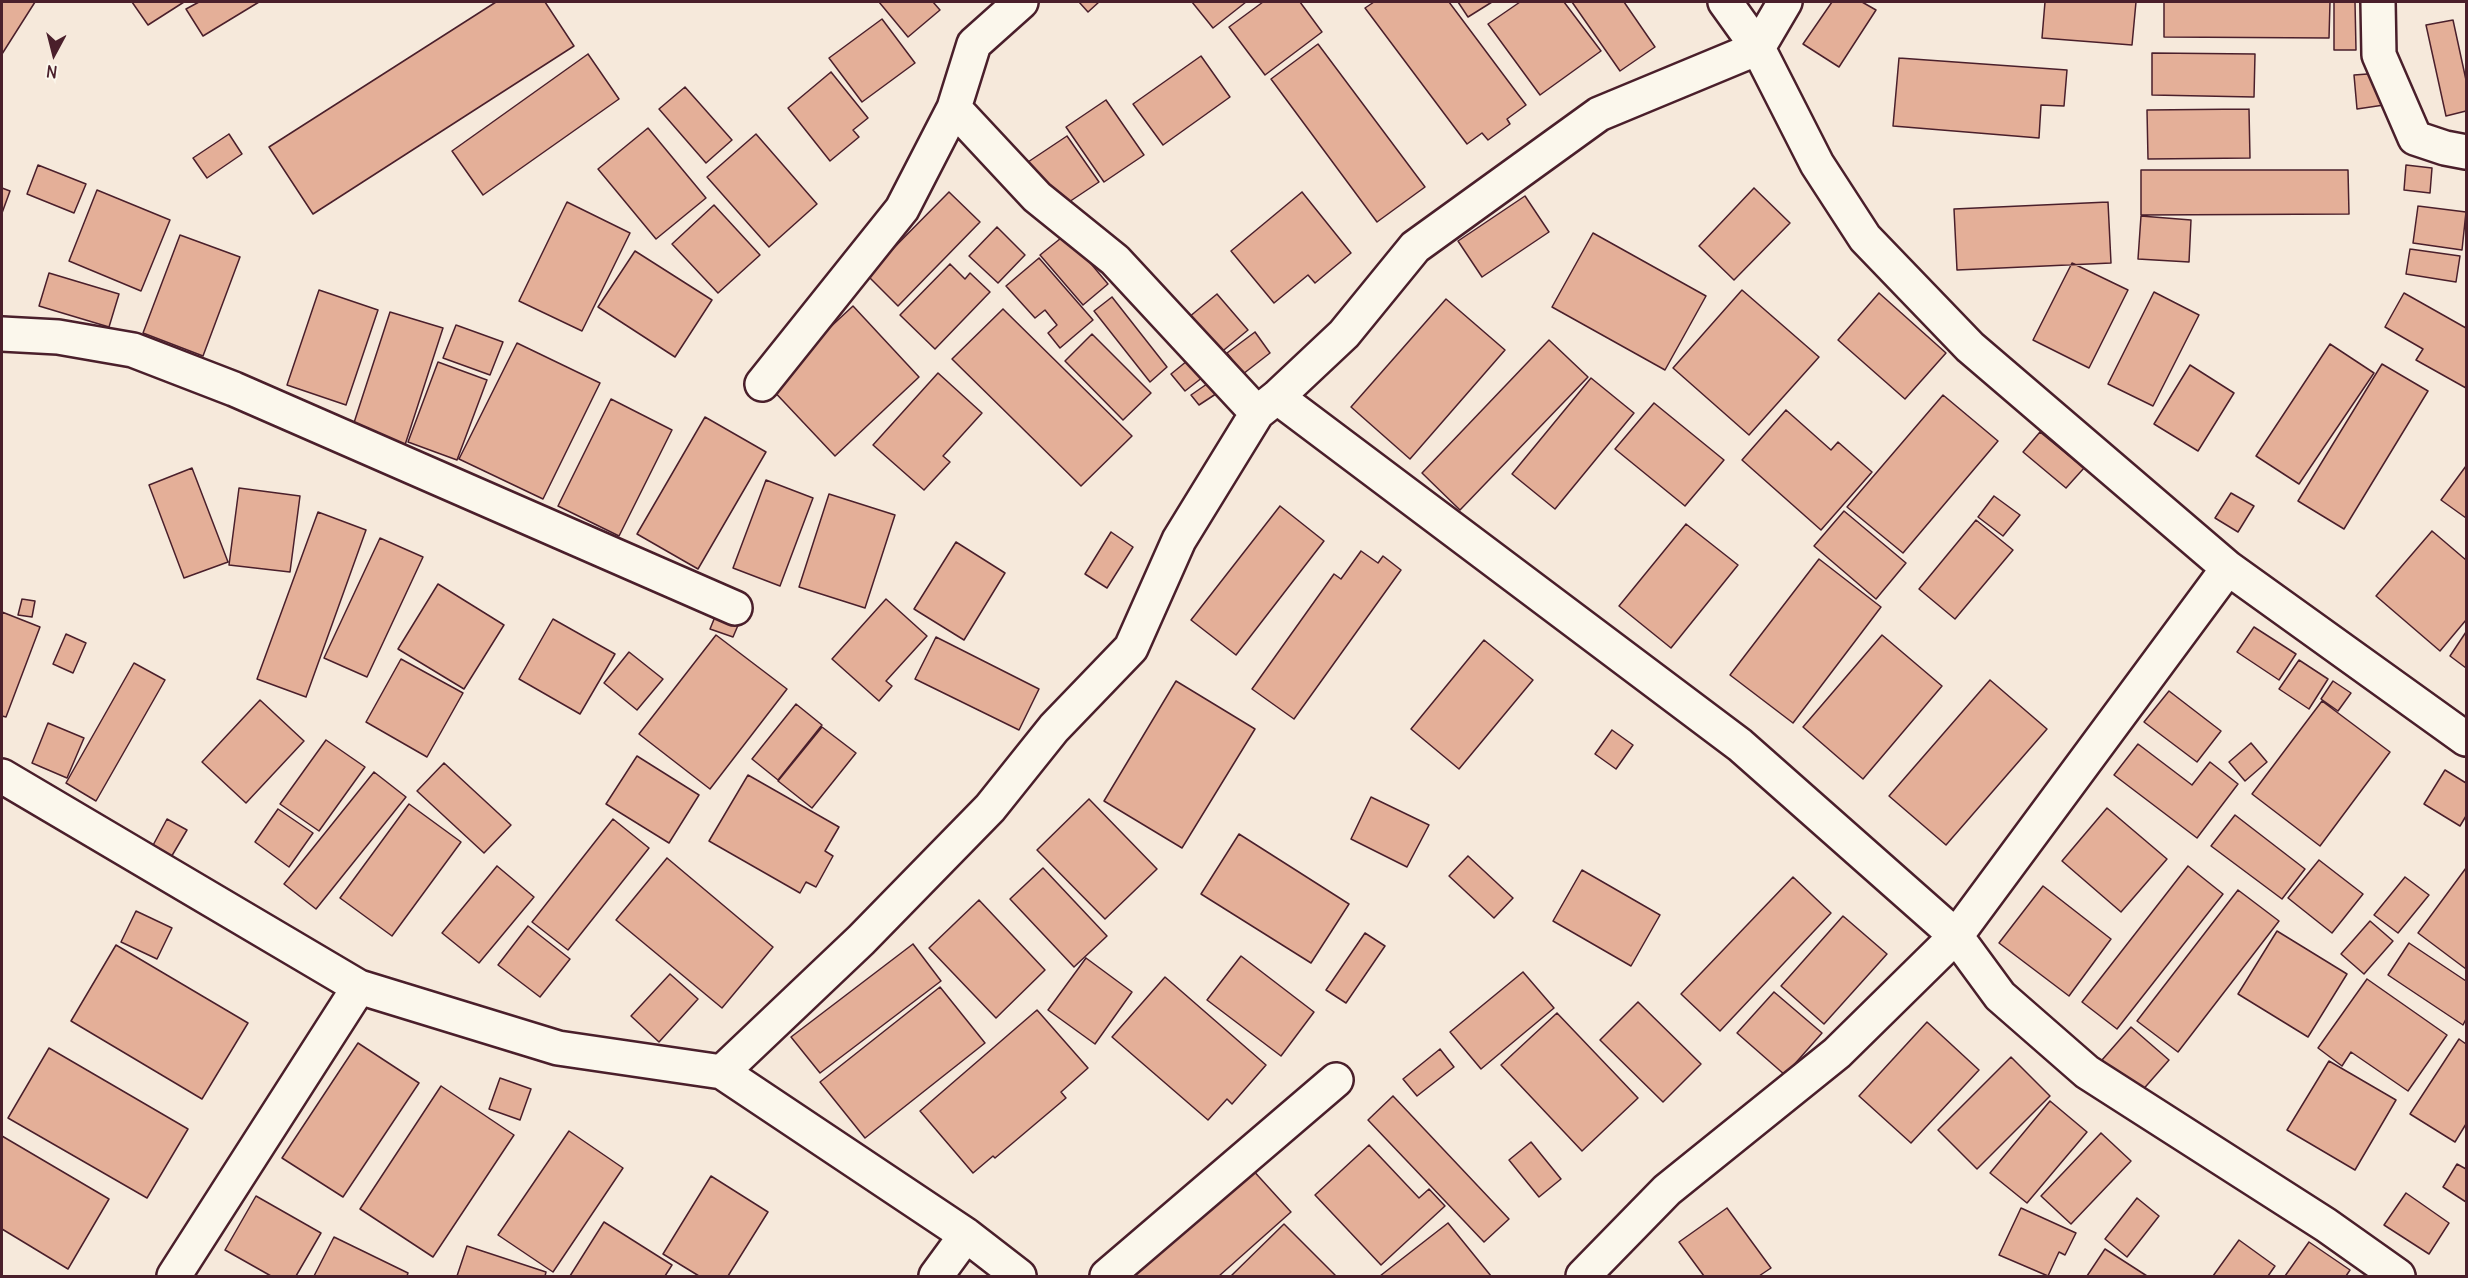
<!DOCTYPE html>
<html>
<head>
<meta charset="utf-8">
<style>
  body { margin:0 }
  #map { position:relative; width:2468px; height:1278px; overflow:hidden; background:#f6e9db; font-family:Delius,sans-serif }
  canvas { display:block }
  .frame { position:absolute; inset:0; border:3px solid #4a1f2b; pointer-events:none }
  .north { position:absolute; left:24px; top:24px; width:60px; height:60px; -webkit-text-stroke:4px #fbf7ec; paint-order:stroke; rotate:187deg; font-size:16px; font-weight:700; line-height:24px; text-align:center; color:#4a1f2b }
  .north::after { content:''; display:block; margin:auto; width:21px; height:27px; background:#4a1f2b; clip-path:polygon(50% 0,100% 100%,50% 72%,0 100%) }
</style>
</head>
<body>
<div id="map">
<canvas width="2468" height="1278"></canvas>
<div class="frame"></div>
<div class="north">N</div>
</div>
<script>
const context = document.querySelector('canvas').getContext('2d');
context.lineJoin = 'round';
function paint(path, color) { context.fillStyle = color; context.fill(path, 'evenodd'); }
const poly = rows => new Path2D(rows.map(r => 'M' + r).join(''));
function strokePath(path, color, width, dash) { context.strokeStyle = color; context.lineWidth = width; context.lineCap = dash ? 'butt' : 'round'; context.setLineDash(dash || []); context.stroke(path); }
const building = poly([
  [2,2,35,2,2,54,2,2],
  [132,2,184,2,148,25,132,2],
  [199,2,259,2,203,36,186,9,199,2],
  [496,2,545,2,574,46,313,214,269,147,496,2],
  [879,2,933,2,940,10,908,37,879,2],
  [1079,2,1099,2,1088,12,1079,2],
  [1192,2,1246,2,1213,28,1192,2],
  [1263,2,1300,2,1322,32,1265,75,1229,27,1263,2],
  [1374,2,1449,2,1526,105,1507,119,1510,124,1488,140,1482,133,1467,144,1365,8,1374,2],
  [1458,2,1492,2,1468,17,1458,2],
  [1520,2,1564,2,1601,51,1540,95,1488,24,1520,2],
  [1572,2,1624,2,1655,47,1620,71,1572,2],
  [1832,2,1862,2,1876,10,1839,67,1803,44,1832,2],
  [2045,2,2136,2,2132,45,2042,38,2045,2],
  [2164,2,2330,2,2329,38,2164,37,2164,2],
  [2334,2,2355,2,2356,50,2334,50,2334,2],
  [882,19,915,63,862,102,829,58,882,19],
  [2453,20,2466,80,2466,111,2446,116,2426,25,2453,20],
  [1318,44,1425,187,1377,222,1271,79,1318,44],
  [2152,53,2255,54,2254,97,2152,95,2152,53],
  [588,54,619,99,483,195,452,151,588,54],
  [1201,56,1230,97,1163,145,1133,104,1201,56],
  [1899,58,2067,70,2064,106,2041,105,2039,138,1893,126,1899,58],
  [831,72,868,118,853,130,859,137,830,161,788,108,831,72],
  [2381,73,2384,105,2357,109,2354,75,2381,73],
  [685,87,732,140,706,163,659,109,685,87],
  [1106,100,1144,155,1104,182,1066,127,1106,100],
  [2249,109,2250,158,2148,159,2147,110,2249,109],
  [648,128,706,198,656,239,598,169,648,128],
  [229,134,242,154,207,178,193,158,229,134],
  [756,134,817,204,769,247,707,177,756,134],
  [1067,136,1099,182,1060,208,1028,162,1067,136],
  [38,165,86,184,74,213,27,194,38,165],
  [2406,165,2432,168,2430,193,2404,190,2406,165],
  [2141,170,2348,170,2349,214,2141,215,2141,170],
  [2,188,10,191,2,213,2,188],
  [1754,188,1790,223,1734,280,1699,246,1754,188],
  [97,190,170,220,141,291,69,261,97,190],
  [949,192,980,222,898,306,867,275,949,192],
  [1302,192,1351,253,1315,283,1308,275,1274,303,1231,251,1302,192],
  [1525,196,1549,232,1482,277,1458,241,1525,196],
  [567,202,630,233,582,331,519,301,567,202],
  [2108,202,2111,263,1957,270,1954,209,2108,202],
  [714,205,760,255,718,293,672,244,714,205],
  [2418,206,2466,212,2462,250,2413,243,2418,206],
  [2141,216,2191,220,2189,262,2138,259,2141,216],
  [997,227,1025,255,998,283,969,256,997,227],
  [1593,233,1706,296,1665,370,1552,307,1593,233],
  [1066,234,1108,284,1083,305,1040,255,1066,234],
  [180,235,240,257,203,356,143,333,180,235],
  [2410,249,2460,256,2456,282,2406,274,2410,249],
  [635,251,712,300,675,357,598,307,635,251],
  [1039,258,1093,320,1060,348,1048,333,1057,325,1045,310,1035,318,1006,286,1039,258],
  [2072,263,2128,290,2089,368,2033,340,2072,263],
  [950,264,965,279,970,273,990,292,935,349,900,315,950,264],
  [49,273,119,294,109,327,39,306,49,273],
  [319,290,378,310,346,405,287,385,319,290],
  [1742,290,1819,357,1749,435,1673,368,1742,290],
  [2154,292,2199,315,2153,406,2108,384,2154,292],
  [1879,293,1946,353,1905,399,1838,340,1879,293],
  [2404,293,2466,328,2466,388,2416,360,2423,349,2385,327,2404,293],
  [1217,294,1248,330,1213,359,1183,322,1217,294],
  [1112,297,1167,367,1150,382,1094,311,1112,297],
  [1446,299,1505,350,1410,459,1351,407,1446,299],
  [853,306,919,377,835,456,768,385,853,306],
  [1003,309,1132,436,1081,486,952,359,1003,309],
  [390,312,443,328,404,448,351,432,390,312],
  [456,325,503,342,490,375,443,358,456,325],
  [1255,332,1270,353,1243,374,1227,353,1255,332],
  [1092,334,1151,393,1123,420,1065,361,1092,334],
  [1549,340,1588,377,1460,510,1422,473,1549,340],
  [517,343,600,383,543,499,459,459,517,343],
  [2330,344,2374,373,2299,484,2256,456,2330,344],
  [1198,352,1212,370,1185,391,1171,374,1198,352],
  [438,362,487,380,457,460,408,442,438,362],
  [2382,364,2428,391,2344,529,2298,501,2382,364],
  [2190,365,2234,393,2198,451,2154,424,2190,365],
  [938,373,982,413,943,456,950,462,924,490,873,445,938,373],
  [1217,377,1225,388,1199,405,1191,395,1217,377],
  [1591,378,1634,413,1555,509,1512,474,1591,378],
  [1943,395,1998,441,1903,553,1847,507,1943,395],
  [611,399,672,430,619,536,558,506,611,399],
  [1654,403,1724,460,1685,506,1615,449,1654,403],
  [1786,410,1831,450,1838,442,1872,472,1821,530,1742,460,1786,410],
  [705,417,766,452,698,569,637,534,705,417],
  [2040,432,2084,468,2066,488,2023,452,2040,432],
  [2466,466,2466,518,2441,500,2466,466],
  [192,468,228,562,184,578,149,485,192,468],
  [766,480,813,498,780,586,733,568,766,480],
  [239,488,300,496,290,572,229,565,239,488],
  [2231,493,2254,506,2238,532,2215,518,2231,493],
  [829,494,895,515,865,608,799,587,829,494],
  [1994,496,2020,515,2003,536,1978,517,1994,496],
  [1280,506,1324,541,1236,655,1191,620,1280,506],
  [1844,511,1906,563,1876,599,1814,546,1844,511],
  [318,512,366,530,306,697,257,679,318,512],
  [1976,520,2013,550,1955,619,1919,589,1976,520],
  [1686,524,1738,565,1671,648,1619,606,1686,524],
  [2432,531,2466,560,2466,620,2440,651,2376,596,2432,531],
  [1111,532,1133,547,1107,588,1085,574,1111,532],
  [380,538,423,557,367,677,324,658,380,538],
  [956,542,1005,573,964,640,914,609,956,542],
  [1361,551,1378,563,1383,556,1401,570,1294,719,1252,689,1334,574,1341,579,1361,551],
  [1819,559,1881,607,1793,723,1730,675,1819,559],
  [438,584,504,625,464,689,398,649,438,584],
  [22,599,35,601,32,617,18,615,22,599],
  [886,599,927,636,886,681,892,686,879,701,832,659,886,599],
  [719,607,742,616,733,637,710,629,719,607],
  [2,612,40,627,6,717,2,716,2,612],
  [553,619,615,654,580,714,519,679,553,619],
  [2254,627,2296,654,2279,680,2237,652,2254,627],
  [2466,632,2466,668,2450,656,2466,632],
  [66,634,86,643,73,673,53,664,66,634],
  [716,635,787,689,710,789,639,734,716,635],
  [1882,635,1942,686,1863,779,1803,727,1882,635],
  [936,637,1039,689,1019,730,915,679,936,637],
  [1484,640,1533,680,1459,769,1411,729,1484,640],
  [629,652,663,679,637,710,604,683,629,652],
  [401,659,463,693,427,757,366,722,401,659],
  [2299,660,2328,679,2309,709,2279,689,2299,660],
  [134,663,165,680,96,801,66,783,134,663],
  [1990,680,2047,729,1946,845,1889,796,1990,680],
  [1176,681,1255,729,1182,848,1104,801,1176,681],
  [2333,681,2351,693,2338,711,2321,699,2333,681],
  [2169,691,2221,731,2197,762,2144,722,2169,691],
  [260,700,304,741,246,803,202,762,260,700],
  [2322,701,2390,752,2320,846,2252,794,2322,701],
  [796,704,822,725,778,780,752,759,796,704],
  [48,723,84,738,67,778,32,763,48,723],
  [822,727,856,753,812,808,778,781,822,727],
  [1612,730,1633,745,1616,769,1595,754,1612,730],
  [326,740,365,767,319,831,280,804,326,740],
  [2251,743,2267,762,2245,781,2229,762,2251,743],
  [2138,744,2192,785,2210,762,2238,784,2197,838,2114,775,2138,744],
  [637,756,699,795,669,843,606,804,637,756],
  [444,763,511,825,484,853,417,791,444,763],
  [2445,770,2466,783,2466,816,2460,826,2424,804,2445,770],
  [374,772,406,797,316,909,284,884,374,772],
  [748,775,839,827,825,851,833,856,816,887,806,882,800,893,709,841,748,775],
  [1371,797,1429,825,1407,867,1351,839,1371,797],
  [1089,799,1157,869,1105,919,1037,850,1089,799],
  [409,804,461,842,392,936,340,898,409,804],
  [2107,808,2167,859,2121,912,2062,861,2107,808],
  [278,809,313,833,289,867,255,842,278,809],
  [2235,815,2305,869,2282,899,2211,846,2235,815],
  [167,819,187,830,170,859,151,849,167,819],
  [613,819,649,848,568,950,532,922,613,819],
  [1239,834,1349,904,1311,963,1201,894,1239,834],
  [1468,856,1513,898,1494,918,1449,876,1468,856],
  [667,858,773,947,722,1008,616,920,667,858],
  [2319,860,2363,894,2332,933,2288,898,2319,860],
  [497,866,534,897,479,963,442,933,497,866],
  [2188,866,2223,894,2117,1029,2082,1002,2188,866],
  [1043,868,1107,936,1074,967,1010,899,1043,868],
  [2466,868,2466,969,2418,933,2466,868],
  [1582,870,1660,915,1631,966,1553,921,1582,870],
  [1793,877,1831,913,1720,1031,1681,994,1793,877],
  [2405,877,2429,895,2398,933,2374,915,2405,877],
  [2043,886,2111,939,2069,996,1999,943,2043,886],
  [2238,890,2279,921,2178,1052,2137,1021,2238,890],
  [979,900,1045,970,996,1018,929,948,979,900],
  [136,911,172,928,157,959,121,942,136,911],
  [1843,916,1887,954,1824,1024,1781,986,1843,916],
  [2370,921,2393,941,2364,974,2341,954,2370,921],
  [528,926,570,959,540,997,498,965,528,926],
  [2277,931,2347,974,2308,1037,2238,994,2277,931],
  [1365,933,1385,946,1346,1003,1326,990,1365,933],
  [2409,943,2466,981,2466,1019,2463,1025,2388,975,2409,943],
  [913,944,941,981,820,1073,791,1037,913,944],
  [116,945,248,1023,202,1099,71,1021,116,945],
  [1241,956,1314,1012,1281,1056,1207,1000,1241,956],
  [1086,958,1132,992,1095,1044,1048,1010,1086,958],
  [1523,972,1554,1008,1481,1069,1450,1032,1523,972],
  [670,974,698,999,659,1042,631,1016,670,974],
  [1165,977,1266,1065,1232,1104,1227,1099,1208,1120,1112,1037,1165,977],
  [2367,979,2447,1035,2408,1091,2351,1052,2342,1066,2318,1048,2367,979],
  [940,987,985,1043,865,1138,820,1082,940,987],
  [1774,992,1822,1033,1785,1075,1737,1033,1774,992],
  [1638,1002,1701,1064,1663,1102,1600,1040,1638,1002],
  [1037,1010,1088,1068,1061,1092,1066,1098,995,1158,993,1156,973,1173,920,1111,1037,1010],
  [1557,1013,1638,1098,1582,1151,1501,1065,1557,1013],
  [1927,1022,1979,1070,1911,1143,1859,1096,1927,1022],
  [2131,1027,2169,1060,2140,1093,2102,1060,2131,1027],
  [2459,1039,2466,1044,2466,1124,2455,1142,2410,1114,2459,1039],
  [358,1043,419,1083,343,1197,282,1158,358,1043],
  [49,1048,188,1129,147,1198,8,1118,49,1048],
  [1440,1049,1454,1067,1417,1096,1403,1079,1440,1049],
  [2011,1057,2050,1096,1977,1169,1938,1130,2011,1057],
  [2329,1061,2396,1100,2355,1170,2287,1130,2329,1061],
  [500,1078,531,1089,520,1120,489,1109,500,1078],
  [441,1086,514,1135,433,1257,360,1209,441,1086],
  [1393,1096,1509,1219,1484,1242,1368,1120,1393,1096],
  [2050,1101,2087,1132,2027,1203,1990,1173,2050,1101],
  [569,1131,623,1168,553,1272,498,1235,569,1131],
  [2101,1133,2131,1161,2071,1224,2041,1196,2101,1133],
  [2,1136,109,1199,68,1269,2,1229,2,1136],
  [1531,1142,1561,1179,1539,1197,1509,1160,1531,1142],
  [1369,1145,1419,1198,1429,1189,1445,1206,1381,1265,1315,1195,1369,1145],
  [2457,1164,2466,1169,2466,1202,2443,1187,2457,1164],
  [1250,1167,1291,1212,1219,1276,1126,1276,1250,1167],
  [711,1176,768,1212,728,1276,699,1276,663,1254,711,1176],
  [2406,1193,2449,1223,2429,1254,2384,1225,2406,1193],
  [256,1196,321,1233,296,1276,271,1276,225,1250,256,1196],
  [2137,1198,2159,1216,2127,1257,2105,1239,2137,1198],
  [1727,1208,1771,1268,1759,1276,1704,1276,1679,1242,1727,1208],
  [2021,1208,2076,1233,2065,1255,2059,1252,2048,1276,1999,1255,2021,1208],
  [604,1222,672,1265,665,1276,570,1276,604,1222],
  [1448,1223,1491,1276,1380,1276,1448,1223],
  [1284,1224,1336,1276,1231,1276,1284,1224],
  [334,1237,408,1273,407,1276,314,1276,334,1237],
  [2239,1240,2275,1266,2268,1276,2213,1276,2239,1240],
  [2309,1242,2350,1270,2346,1276,2285,1276,2309,1242],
  [467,1246,546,1272,545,1276,457,1276,467,1246],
  [2105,1249,2147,1276,2087,1276,2105,1249]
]);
paint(building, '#e4af98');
strokePath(building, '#4a1f2b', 1.5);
const minor = poly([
  [1725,2,1758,48,1817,164,1865,238,1970,347,2228,568,2466,739],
  [2378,2,2379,55,2415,138,2445,148,2466,152],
  [954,108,1037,197,1115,260,1257,413],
  [2,334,58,337,133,350,234,389,735,608],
  [762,384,902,209,954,108,974,44,1021,2],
  [1277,397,1740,745,1956,936,2000,996,2087,1072,2326,1225,2398,1276],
  [2,776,359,987,558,1048,722,1072,966,1235,1019,1276],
  [722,1072,861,940,990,808,1054,728,1131,648,1179,540,1257,413,1277,397,1344,334,1415,247,1599,114,1758,48,1785,2],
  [174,1276,359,987],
  [936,1276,966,1235],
  [1107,1276,1336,1080],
  [1583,1276,1667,1190,1837,1053,1956,936,2228,568]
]);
strokePath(minor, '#4a1f2b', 38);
strokePath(minor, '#fbf7ec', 33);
</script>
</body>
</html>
